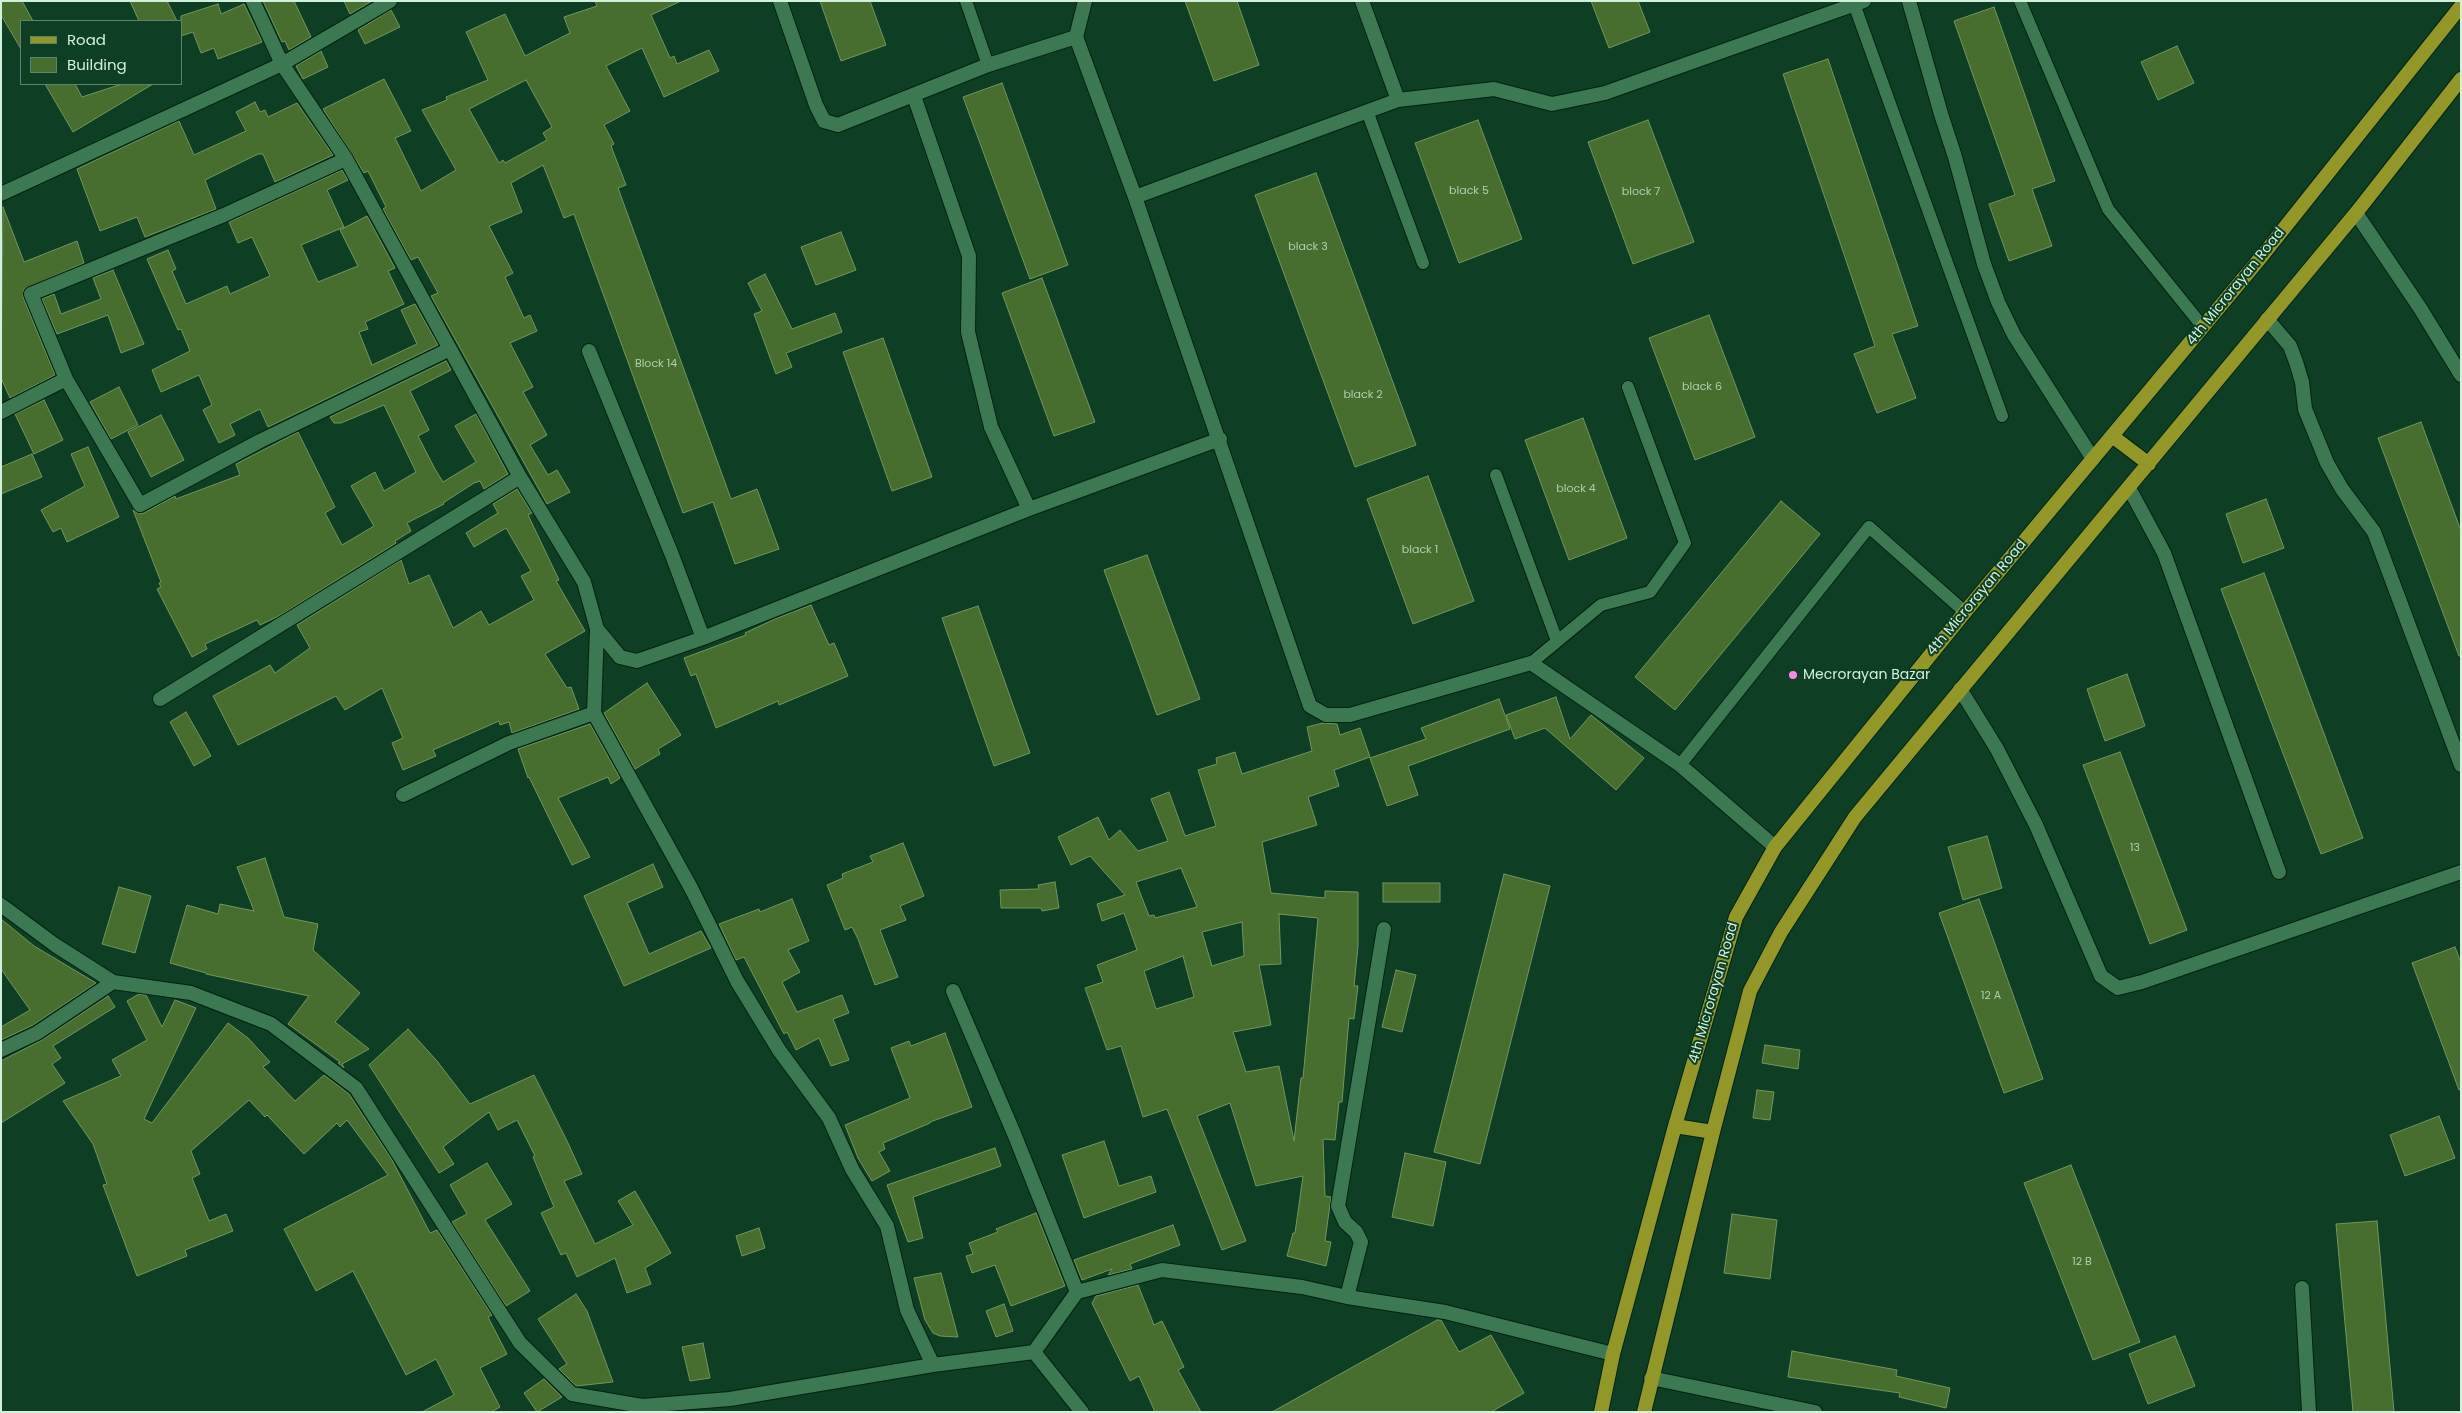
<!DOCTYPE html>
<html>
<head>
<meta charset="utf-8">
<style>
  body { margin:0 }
  #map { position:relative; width:2462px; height:1413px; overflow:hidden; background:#0e3e24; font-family:Poppins,sans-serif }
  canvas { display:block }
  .frame { position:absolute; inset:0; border:2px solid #d2f0db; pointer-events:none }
  .legend { position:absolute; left:20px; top:20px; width:162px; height:65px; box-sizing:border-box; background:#0e3e24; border:1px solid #5c856d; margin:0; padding:6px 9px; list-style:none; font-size:15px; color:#d2f0db }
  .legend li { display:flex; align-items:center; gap:10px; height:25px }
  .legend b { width:25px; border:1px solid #5c856d }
</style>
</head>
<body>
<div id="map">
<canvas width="2462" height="1413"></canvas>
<div class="frame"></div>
<ul class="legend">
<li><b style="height:6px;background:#929727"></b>Road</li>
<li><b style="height:14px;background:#476d2f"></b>Building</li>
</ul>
</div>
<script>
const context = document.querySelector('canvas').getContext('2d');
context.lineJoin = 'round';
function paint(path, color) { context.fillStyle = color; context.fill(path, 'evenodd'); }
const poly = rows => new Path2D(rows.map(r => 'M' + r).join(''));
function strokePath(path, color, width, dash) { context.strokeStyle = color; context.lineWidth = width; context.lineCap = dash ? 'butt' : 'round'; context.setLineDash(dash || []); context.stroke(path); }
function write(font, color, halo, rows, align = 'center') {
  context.font = font + ' Poppins,sans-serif'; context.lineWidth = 4; context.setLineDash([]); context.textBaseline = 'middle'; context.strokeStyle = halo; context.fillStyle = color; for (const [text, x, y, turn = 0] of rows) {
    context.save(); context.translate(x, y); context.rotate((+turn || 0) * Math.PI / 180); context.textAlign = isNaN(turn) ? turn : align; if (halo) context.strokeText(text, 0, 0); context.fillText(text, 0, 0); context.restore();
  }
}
const building = poly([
  [1,1,22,1,33,21,21,21,21,49,1,15,1,1],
  [130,1,167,1,177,21,139,21,130,1],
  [263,1,294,1,311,37,289,50,285,41,282,42,263,1],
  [344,1,372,1,350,14,344,1],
  [595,1,681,1,651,15,670,58,674,56,677,64,709,50,719,71,664,97,642,48,606,66,630,111,604,125,614,144,611,146,626,185,618,188,731,499,757,489,779,549,735,564,713,502,683,513,574,214,564,218,543,165,511,183,522,212,489,226,513,273,505,277,524,318,530,315,537,331,510,343,533,387,523,392,547,435,530,445,548,475,557,470,570,492,547,504,431,296,438,293,418,257,411,260,383,209,386,207,368,171,364,173,323,109,384,79,411,131,395,138,421,191,456,170,422,110,447,100,446,97,488,80,466,32,505,14,525,56,570,33,564,17,597,6,595,1],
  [526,80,552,127,543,133,547,140,505,163,503,160,499,163,469,109,526,80],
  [820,1,870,1,886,45,841,61,820,1],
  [1185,1,1237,1,1259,65,1214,81,1185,1],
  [1591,1,1638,1,1650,32,1609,48,1591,1],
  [218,4,221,14,244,4,262,42,218,59,214,48,201,53,193,32,181,36,181,16,218,4],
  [1994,7,2055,181,2032,189,2052,246,2009,261,1989,204,2015,195,1954,21,1994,7],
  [391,10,400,27,365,44,358,30,391,10],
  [2177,46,2194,83,2158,100,2141,62,2177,46],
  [321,51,328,67,303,79,296,66,321,51],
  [1828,59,1918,326,1892,334,1916,398,1877,413,1854,354,1875,346,1783,74,1828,59],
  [1002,83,1068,265,1030,279,963,97,1002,83],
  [45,84,75,84,82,97,122,84,153,84,73,132,45,84],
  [255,102,260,112,265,110,268,117,297,103,333,155,275,182,263,154,258,154,205,180,216,209,145,237,137,217,100,231,77,169,179,121,194,155,246,131,236,112,255,102],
  [1478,120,1522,239,1459,263,1415,143,1478,120],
  [1648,120,1694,242,1633,264,1588,142,1648,120],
  [342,170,348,180,327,190,344,227,301,245,318,282,358,266,340,230,367,216,395,268,388,271,404,304,365,322,368,329,359,332,372,365,417,344,401,310,415,304,438,345,268,427,260,409,230,424,235,435,219,443,203,410,212,405,199,375,161,392,152,370,190,351,181,329,178,330,147,259,168,250,176,269,172,271,186,304,227,286,230,294,270,276,252,237,238,243,229,222,342,170],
  [1316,173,1416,445,1355,467,1255,195,1316,173],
  [3,207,24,262,77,241,84,263,24,289,23,297,55,375,10,398,1,378,3,207],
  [841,232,856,270,816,285,801,247,841,232],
  [113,270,144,344,121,353,108,315,57,334,42,299,54,294,61,314,101,299,93,278,113,270],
  [765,274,792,329,835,313,842,332,786,353,792,367,776,374,754,314,762,311,748,283,765,274],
  [1042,278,1095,422,1054,436,1002,293,1042,278],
  [1709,315,1755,437,1695,460,1649,338,1709,315],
  [883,338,932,477,892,491,843,352,883,338],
  [446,361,451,370,410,391,429,430,418,436,435,469,443,482,476,462,455,426,476,414,508,474,484,489,480,481,474,483,443,503,444,504,407,523,411,531,395,541,396,543,279,616,260,625,257,620,205,644,207,649,192,657,157,589,161,587,159,583,161,582,133,510,139,514,144,513,175,496,176,499,240,475,236,464,298,432,335,507,325,513,342,545,374,526,351,486,375,472,384,491,416,472,384,405,341,423,334,423,330,417,446,361],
  [119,387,138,425,111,439,90,402,119,387],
  [44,400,63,440,34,454,15,414,44,400],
  [161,415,184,460,151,477,128,432,161,415],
  [1583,418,1627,538,1569,560,1525,440,1583,418],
  [2421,422,2461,531,2461,656,2459,656,2378,438,2421,422],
  [88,447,119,517,67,542,61,528,53,532,41,510,85,486,71,454,88,447],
  [32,454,42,477,1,494,1,467,32,454],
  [1428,476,1474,601,1413,624,1367,499,1428,476],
  [517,489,532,513,528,515,559,580,556,581,585,631,545,654,567,688,571,687,579,709,512,733,509,722,500,725,499,721,433,750,436,756,403,770,392,743,403,738,382,688,345,710,336,696,238,745,213,696,270,665,275,673,310,648,297,625,401,560,409,584,429,575,453,628,481,611,489,625,534,600,521,576,531,571,506,528,474,547,466,533,498,513,493,504,517,489],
  [2266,499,2284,548,2243,563,2226,514,2266,499],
  [1781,501,1820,534,1675,710,1635,677,1781,501],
  [1147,555,1200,699,1157,715,1104,570,1147,555],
  [2264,573,2363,838,2321,854,2221,589,2264,573],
  [811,605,829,645,834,643,848,676,779,705,778,701,716,728,696,674,691,676,684,658,746,635,745,633,775,619,811,605],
  [978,606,1030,753,994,766,942,618,978,606],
  [2127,674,2145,726,2105,741,2087,689,2127,674],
  [647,683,681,735,658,749,660,754,635,769,604,713,647,683],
  [1556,697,1570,739,1591,715,1644,758,1616,790,1545,728,1515,739,1506,715,1556,697],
  [1499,699,1510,729,1408,766,1418,795,1387,806,1370,758,1426,739,1421,728,1499,699],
  [186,712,211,756,194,766,170,722,186,712],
  [1323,723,1337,724,1340,735,1360,728,1370,757,1334,770,1339,786,1308,797,1317,825,1262,842,1271,893,1325,898,1325,891,1358,892,1358,946,1354,986,1358,986,1354,1019,1349,1018,1342,1102,1339,1102,1335,1140,1323,1139,1325,1196,1331,1197,1325,1241,1331,1242,1326,1266,1287,1256,1293,1233,1295,1233,1303,1176,1256,1186,1230,1103,1197,1116,1246,1241,1222,1250,1167,1109,1143,1117,1121,1046,1107,1050,1085,988,1103,982,1097,965,1137,950,1124,913,1102,921,1097,904,1125,895,1090,856,1071,865,1058,837,1098,817,1109,840,1120,830,1138,851,1168,841,1151,799,1169,792,1185,836,1216,826,1198,770,1217,764,1216,758,1235,752,1242,774,1312,751,1307,727,1323,723],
  [1181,868,1197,907,1155,918,1154,915,1149,916,1136,882,1181,868],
  [1279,914,1318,918,1303,1078,1301,1078,1294,1141,1279,1066,1246,1072,1233,1032,1271,1025,1259,965,1281,964,1279,914],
  [1242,922,1244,956,1212,966,1202,932,1242,922],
  [1183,956,1194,997,1156,1009,1144,971,1183,956],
  [590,724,620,778,611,784,608,777,558,798,590,857,572,865,529,777,528,778,518,749,590,724],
  [2120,752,2187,930,2150,944,2083,765,2120,752],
  [1987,836,2002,888,1963,900,1948,847,1987,836],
  [903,843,924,896,900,906,906,920,880,930,898,977,875,985,858,939,852,927,845,930,827,885,843,878,842,874,873,862,870,856,903,843],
  [265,858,284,917,318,924,313,950,360,993,335,1022,369,1049,342,1064,344,1068,338,1063,340,1062,288,1024,309,996,206,974,206,973,170,963,187,905,218,914,220,904,254,911,237,867,265,858],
  [653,864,663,887,627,903,649,954,701,931,711,948,624,986,584,896,653,864],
  [1504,874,1550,886,1480,1164,1434,1152,1504,874],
  [1055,882,1059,908,1042,911,1041,908,1001,908,1000,890,1039,889,1038,885,1055,882],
  [1383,883,1440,883,1440,902,1383,902,1383,883],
  [119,887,151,896,135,953,102,944,119,887],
  [792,899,809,941,788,950,800,972,782,982,797,1012,842,995,849,1013,833,1019,849,1060,831,1066,819,1038,796,1050,787,1032,784,1034,744,957,736,960,719,924,759,909,760,912,792,899],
  [1979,899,2043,1079,2004,1093,1939,913,1979,899],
  [1,919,34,946,96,983,33,1025,1,1040,1,1027,30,1010,1,969,1,919],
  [2455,947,2461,963,2461,1090,2459,1090,2412,963,2455,947],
  [1396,970,1416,975,1402,1032,1382,1027,1396,970],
  [139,994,146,995,162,1027,175,1000,196,1008,144,1119,152,1123,228,1023,248,1038,270,1062,263,1067,295,1101,324,1075,349,1094,392,1160,430,1233,437,1230,492,1315,488,1317,507,1354,480,1368,500,1407,491,1412,422,1412,454,1395,436,1359,406,1375,353,1271,316,1291,284,1229,388,1175,347,1120,340,1127,337,1123,304,1154,267,1115,265,1117,249,1100,191,1151,200,1174,192,1178,209,1221,226,1214,233,1231,185,1250,187,1256,137,1276,103,1185,107,1184,93,1144,63,1101,121,1076,112,1060,147,1040,127,1001,139,994],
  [108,996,115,1007,53,1046,61,1058,52,1064,65,1083,1,1123,1,1061,42,1040,108,996],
  [408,1029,437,1061,470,1104,534,1075,568,1143,582,1174,564,1181,595,1244,633,1225,618,1201,635,1191,671,1253,645,1268,651,1284,627,1293,615,1258,577,1277,566,1253,561,1255,541,1213,554,1207,533,1157,535,1156,517,1120,498,1130,489,1112,443,1147,454,1164,439,1173,369,1065,408,1029],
  [945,1033,972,1107,930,1122,930,1123,883,1143,885,1149,879,1152,890,1171,872,1181,858,1158,845,1125,910,1098,891,1048,909,1041,911,1046,945,1033],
  [1765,1045,1800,1050,1798,1069,1762,1063,1765,1045],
  [1757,1090,1774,1092,1770,1120,1753,1118,1757,1090],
  [2439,1116,2455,1158,2405,1176,2390,1135,2439,1116],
  [1104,1141,1119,1186,1151,1176,1156,1192,1084,1218,1062,1155,1104,1141],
  [995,1148,1001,1166,913,1197,923,1238,908,1242,887,1185,995,1148],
  [1405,1153,1446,1162,1433,1226,1392,1217,1405,1153],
  [487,1163,512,1204,485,1220,530,1291,506,1306,452,1222,467,1214,450,1185,487,1163],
  [2071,1165,2140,1342,2093,1360,2024,1183,2071,1165],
  [1036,1213,1065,1286,1011,1306,995,1265,972,1273,966,1256,973,1254,969,1243,998,1232,996,1229,1036,1213],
  [1732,1214,1777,1220,1770,1279,1724,1273,1732,1214],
  [2377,1221,2394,1412,2353,1412,2336,1224,2377,1221],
  [1173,1225,1180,1245,1130,1264,1132,1269,1108,1275,1112,1269,1082,1280,1074,1260,1173,1225],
  [759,1228,765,1248,742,1256,736,1236,759,1228],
  [941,1273,958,1337,940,1336,933,1333,925,1320,914,1278,941,1273],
  [1138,1285,1154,1325,1162,1321,1184,1367,1178,1370,1201,1412,1155,1412,1139,1376,1130,1381,1092,1303,1096,1296,1138,1285],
  [576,1294,587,1311,613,1382,576,1386,559,1369,567,1364,538,1319,576,1294],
  [1004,1304,1013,1331,996,1337,986,1311,1004,1304],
  [1437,1320,1441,1320,1459,1352,1491,1335,1524,1393,1491,1412,1272,1412,1437,1320],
  [2175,1336,2195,1386,2148,1404,2129,1354,2175,1336],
  [703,1343,710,1378,690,1381,682,1347,703,1343],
  [1792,1351,1897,1370,1896,1376,1950,1388,1946,1408,1899,1397,1900,1393,1788,1377,1792,1351],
  [544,1379,562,1397,537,1412,524,1393,544,1379]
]);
paint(building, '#476d2f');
strokePath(building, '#73965f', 1);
const service = poly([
  [966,1,988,65],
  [1853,1,2002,416],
  [2020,1,2108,209,2203,327],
  [1367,111,1423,263],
  [1496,475,1557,641],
  [1531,663,1601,605,1650,592,1685,543,1628,387],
  [1680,765,1869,527,1965,612]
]);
const minor = poly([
  [253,1,282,64,346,159,520,477,584,582,597,629,594,713,691,888,737,981,779,1050,829,1118,852,1169,887,1226,907,1310,933,1365],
  [780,1,816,105,824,121,838,125,988,65,1076,37],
  [1085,1,1076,37,1135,197,1310,706,1326,715,1350,715,1531,663,1680,765,1775,847],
  [1362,1,1398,100],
  [1909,1,1941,114,1955,157,1984,264,1998,302,2014,335,2093,459],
  [914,96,969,256,968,332,991,427,1029,509],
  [346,159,224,215,31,294,66,379,140,505,260,441,450,349],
  [1,194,282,64,390,1],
  [1135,197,1398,100,1494,89,1552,104,1605,93,1864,1],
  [2356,213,2420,308,2461,375],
  [2267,319,2290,346,2296,362,2302,382,2305,409,2327,463,2342,489,2374,532,2461,765],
  [589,351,672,555,703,638],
  [1,412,66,379],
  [2129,488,2164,553,2279,872],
  [597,629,620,657,637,661,703,638,1029,509,1220,439],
  [1960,689,1997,749,2036,825,2101,976,2118,988,2142,982,2461,872],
  [160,699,520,477],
  [403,795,509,743,594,713],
  [1,905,55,945,113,982,191,993,271,1024,356,1088,520,1343,572,1394,642,1406,730,1399,933,1365,1034,1352,1077,1292,1162,1270,1302,1287,1347,1297,1445,1312,1613,1354],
  [953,991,1015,1136,1077,1292],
  [1,1050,37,1033,113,982],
  [2302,1288,2309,1412],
  [1347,1297,1361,1242,1356,1232,1345,1222,1338,1206,1384,929],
  [1034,1352,1082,1412],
  [1651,1378,1815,1412]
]);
const primary = poly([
  [2112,436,2149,464],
  [1675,1126,1713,1132],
  [1601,1412,1613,1354,1675,1126,1736,917,1775,847,1965,612,2262,256,2461,6],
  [1644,1412,1713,1132,1750,991,1781,932,1855,817,2356,213,2461,79]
]);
strokePath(service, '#022310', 14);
strokePath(minor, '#022310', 16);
strokePath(primary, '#022310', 16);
strokePath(service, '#3c7852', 12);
strokePath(minor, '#3c7852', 14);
strokePath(primary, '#929727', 14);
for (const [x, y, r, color] of [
  [1793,675,5,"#fb87e5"]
]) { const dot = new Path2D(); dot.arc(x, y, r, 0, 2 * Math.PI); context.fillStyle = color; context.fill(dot); strokePath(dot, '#0e3e24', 2); }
write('11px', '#afcfb0', null, [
  ["black 5",1469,191],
  ["block 7",1641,192],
  ["black 3",1308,247],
  ["Block 14",656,364],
  ["black 6",1702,387],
  ["black 2",1363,395],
  ["block 4",1576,489],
  ["black 1",1420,550],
  ["13",2135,848],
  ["12 A",1991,996],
  ["12 B",2082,1262]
]);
write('14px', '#d2f0db', '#0e3e24', [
  ["4th Microrayan Road",2236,287,-51],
  ["4th Microrayan Road",1977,598,-50],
  ["4th Microrayan Road",1714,993,-74]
]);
write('14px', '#d2f0db', '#0e3e24', [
  ["Mecrorayan Bazar",1803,675]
], 'left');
</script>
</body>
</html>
